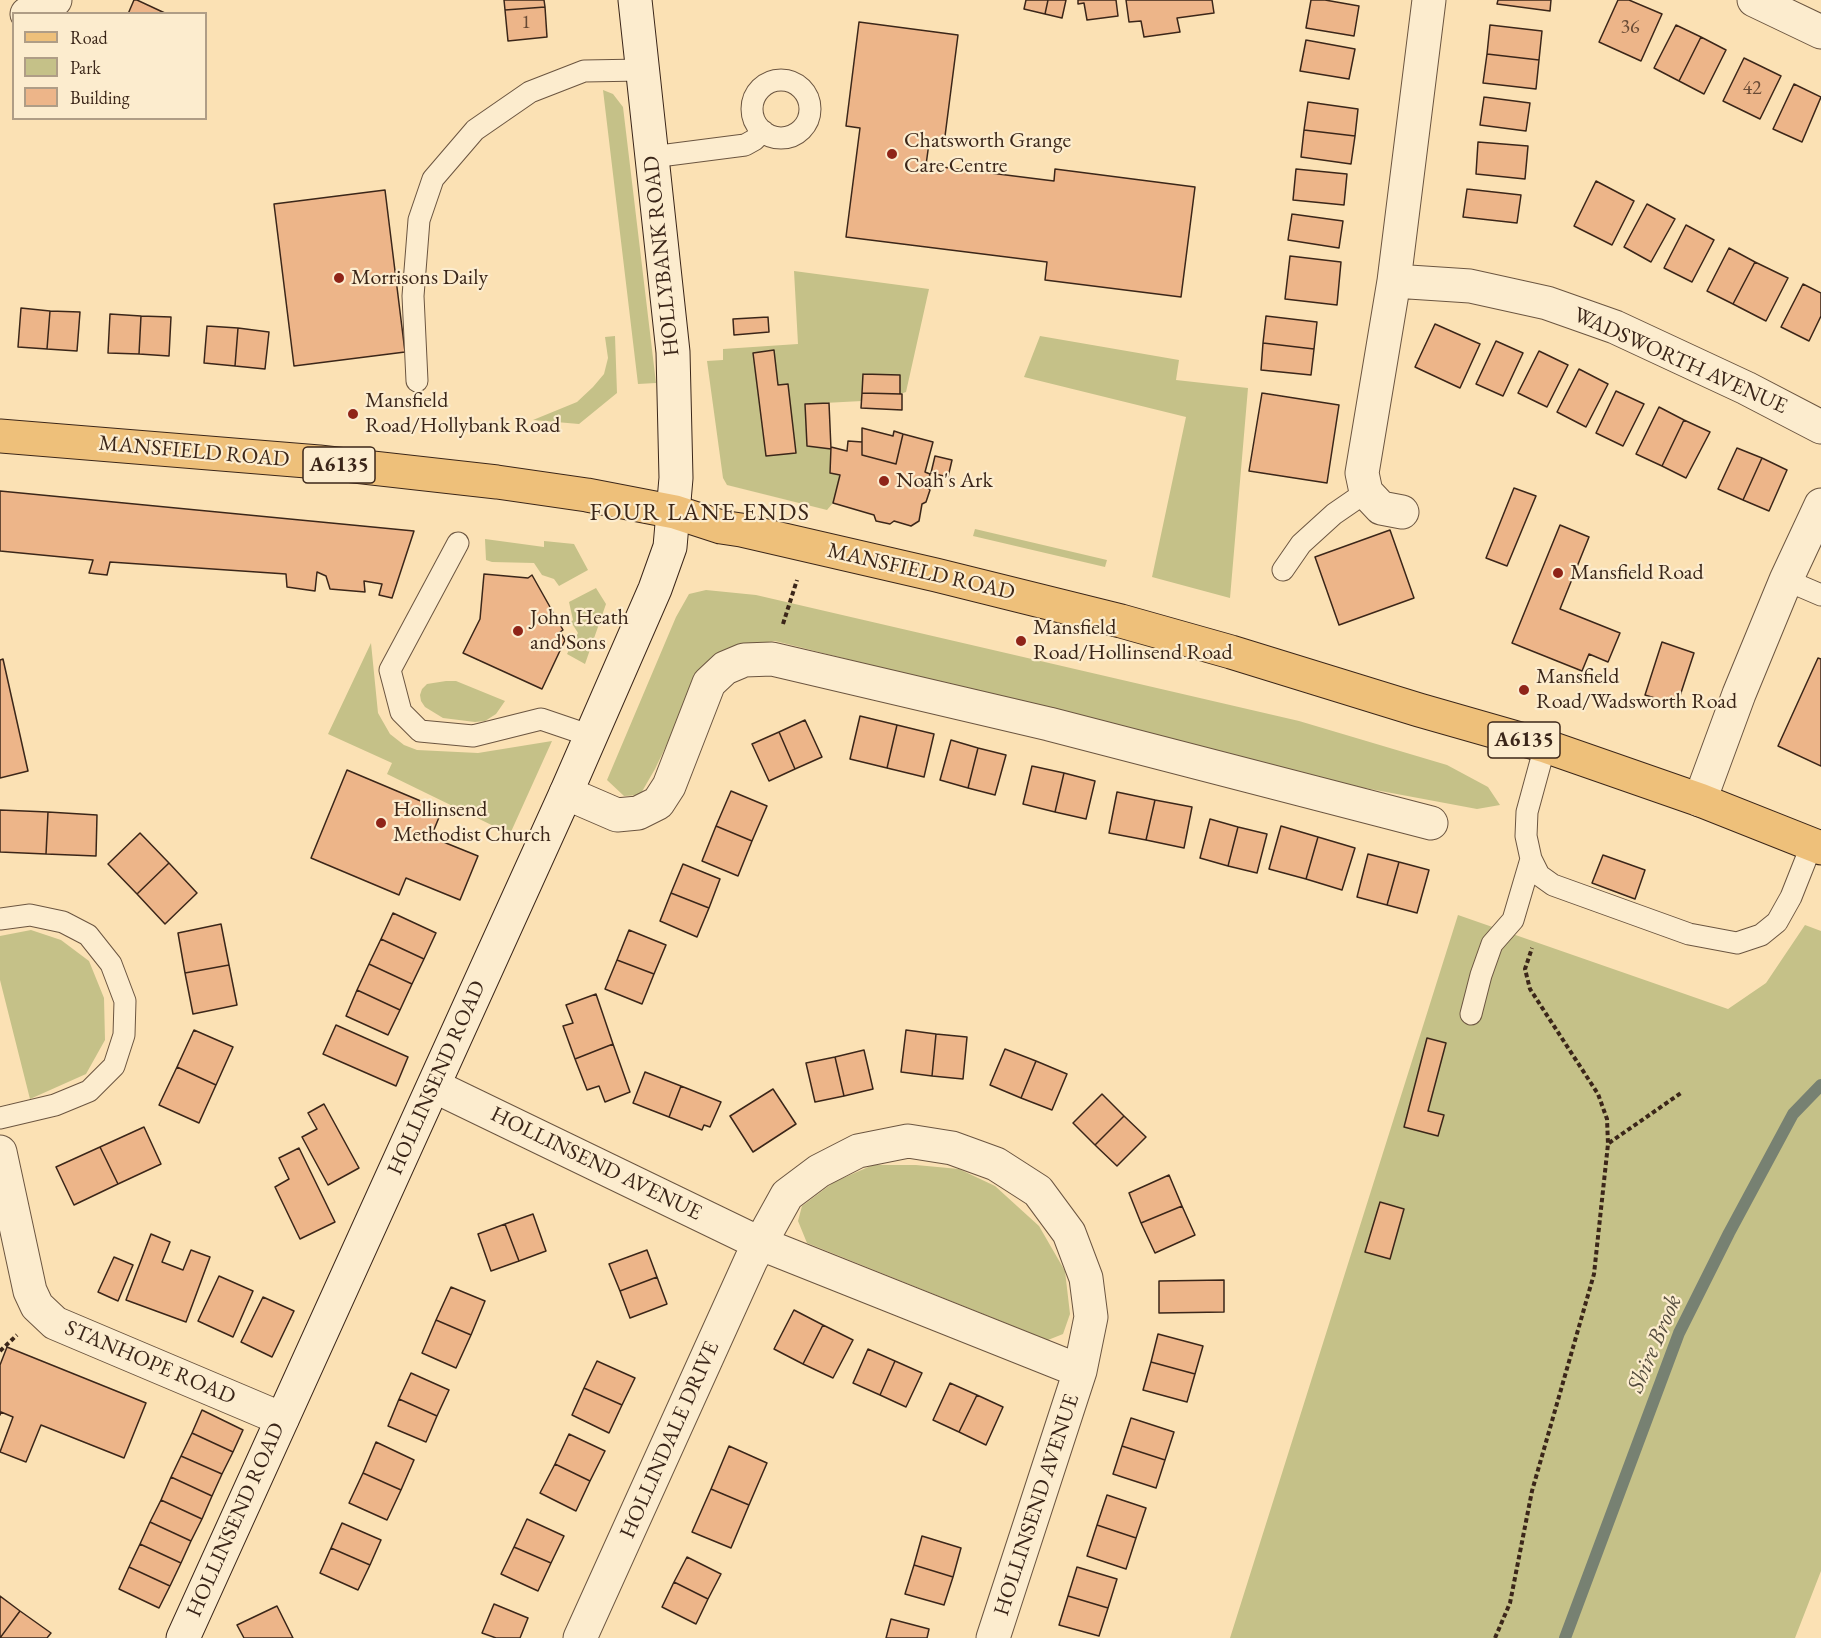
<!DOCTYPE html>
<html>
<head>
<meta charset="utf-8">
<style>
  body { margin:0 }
  #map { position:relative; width:1821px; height:1638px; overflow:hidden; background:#fbe1b4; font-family:"EB Garamond",serif }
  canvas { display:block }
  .legend { position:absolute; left:12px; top:12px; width:195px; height:108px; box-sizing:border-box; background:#fcecce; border:2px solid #af9d86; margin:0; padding:8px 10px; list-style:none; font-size:18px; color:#3b2619 }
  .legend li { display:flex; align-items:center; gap:12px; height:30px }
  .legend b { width:30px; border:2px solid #af9d86 }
</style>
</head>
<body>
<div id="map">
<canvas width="1821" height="1638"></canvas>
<ul class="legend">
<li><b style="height:8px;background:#eec07a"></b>Road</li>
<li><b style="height:16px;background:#c5c188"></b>Park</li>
<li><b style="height:16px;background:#edb589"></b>Building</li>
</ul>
</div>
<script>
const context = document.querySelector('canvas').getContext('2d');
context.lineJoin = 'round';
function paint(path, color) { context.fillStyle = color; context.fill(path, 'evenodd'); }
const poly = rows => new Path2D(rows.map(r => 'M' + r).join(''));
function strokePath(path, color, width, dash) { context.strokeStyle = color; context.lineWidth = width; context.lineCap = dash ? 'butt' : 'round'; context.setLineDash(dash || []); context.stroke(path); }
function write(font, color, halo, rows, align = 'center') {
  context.font = font + ' "EB Garamond",serif'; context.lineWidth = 4.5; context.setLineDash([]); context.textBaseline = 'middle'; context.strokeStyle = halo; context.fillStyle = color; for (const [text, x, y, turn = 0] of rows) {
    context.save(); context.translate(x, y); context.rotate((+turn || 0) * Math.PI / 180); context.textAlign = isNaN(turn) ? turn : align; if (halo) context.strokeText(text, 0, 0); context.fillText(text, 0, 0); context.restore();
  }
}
paint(poly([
  [603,90,613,94,623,107,656,383,638,384],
  [794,271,929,289,906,392,900,394,900,375,863,374,862,401,805,404,807,446,831,449,831,473,840,475,833,503,827,510,727,485,723,478,707,361,723,360,723,349,798,344],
  [615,336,617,393,579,424,533,420,577,402,593,387,604,374,608,358,605,337],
  [1040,336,1179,360,1176,380,1248,388,1230,598,1152,577,1186,417,1024,377],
  [975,529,1107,560,1105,567,973,536],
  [485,539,544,547,544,541,574,544,588,570,559,586,554,579,542,575,534,563,492,562,486,560],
  [596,588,606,604,585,664,567,654,578,633,571,622,573,620,569,602],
  [706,590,756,595,1299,721,1447,765,1488,787,1500,805,1477,809,1354,786,775,641,736,646,703,669,655,769,640,795,624,796,607,780,676,617,689,594],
  [371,643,378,713,390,734,404,745,417,750,478,753,552,741,510,834,387,774,392,763,328,734],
  [446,681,456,681,505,701,496,714,485,721,475,722,443,718,425,707,421,701,420,695,422,689,427,684],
  [1458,915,1728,1009,1766,983,1805,925,1821,931,1821,1571,1795,1638,1230,1638],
  [31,930,61,940,89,961,104,998,105,1040,86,1074,30,1099,0,980,0,936],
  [873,1165,916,1165,959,1169,995,1186,1039,1226,1065,1271,1070,1314,1063,1334,1048,1340,807,1243,798,1221,802,1206,834,1182]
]), '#c5c188');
strokePath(poly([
  [1565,1638,1679,1333,1729,1233,1793,1114,1821,1085]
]), '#778172', 12);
const building = poly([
  [134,0,137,0,167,14,128,14,134,0],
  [504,0,544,0,545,7,505,10,504,0],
  [1026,0,1048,0,1045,14,1024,9,1026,0],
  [1048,0,1066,0,1062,18,1045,14,1048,0],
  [1078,0,1116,0,1118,16,1087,20,1084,3,1078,4,1078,0],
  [1126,0,1212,0,1214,13,1177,18,1180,32,1144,37,1141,21,1129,22,1126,0],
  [1311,0,1325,0,1359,6,1354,36,1306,28,1311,0],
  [1498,0,1551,0,1550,11,1497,4,1498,0],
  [1618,0,1629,0,1662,14,1641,61,1599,42,1618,0],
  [545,7,547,37,508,41,505,10,545,7],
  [859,22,958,35,944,144,929,143,926,165,1054,181,1055,169,1195,187,1181,297,1045,280,1047,262,846,237,860,128,846,126,859,22],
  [1490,25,1542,31,1539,60,1487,54,1490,25],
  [1676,25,1701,37,1679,81,1654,68,1676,25],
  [1701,37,1726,50,1704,94,1679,81,1701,37],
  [1306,40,1355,49,1349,79,1300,71,1306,40],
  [1487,54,1539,60,1536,89,1483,83,1487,54],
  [1744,58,1781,76,1760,119,1723,101,1744,58],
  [1794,84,1821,97,1802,142,1773,129,1794,84],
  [1484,97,1530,103,1526,131,1480,125,1484,97],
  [1308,102,1358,109,1355,136,1304,130,1308,102],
  [1304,130,1355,136,1351,164,1301,157,1304,130],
  [1478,142,1528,146,1525,179,1476,174,1478,142],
  [1296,169,1347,174,1344,205,1293,200,1296,169],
  [1596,181,1634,201,1612,245,1574,226,1596,181],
  [1467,189,1521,195,1517,223,1463,217,1467,189],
  [385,190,405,352,294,366,274,204,385,190],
  [1647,204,1675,219,1651,262,1624,247,1647,204],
  [1292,214,1343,221,1339,248,1288,240,1292,214],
  [1686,225,1714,240,1692,282,1664,268,1686,225],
  [1729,248,1755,262,1733,304,1707,291,1729,248],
  [1290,256,1341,262,1337,305,1285,299,1290,256],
  [1755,262,1788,278,1766,321,1733,304,1755,262],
  [1803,284,1821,293,1821,316,1809,341,1781,327,1803,284],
  [21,308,50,311,47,349,18,347,21,308],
  [50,311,80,312,77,351,47,349,50,311],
  [110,314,141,316,139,354,108,353,110,314],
  [141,316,171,317,169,356,139,354,141,316],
  [1266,316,1317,322,1314,349,1263,343,1266,316],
  [768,317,769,332,734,335,733,319,768,317],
  [1435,324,1480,344,1460,388,1415,367,1435,324],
  [207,326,238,328,235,366,204,363,207,326],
  [238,328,269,332,265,369,235,366,238,328],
  [1496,341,1523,353,1503,396,1476,384,1496,341],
  [1263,343,1314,349,1311,375,1261,370,1263,343],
  [774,350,778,385,788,384,796,453,766,456,753,353,774,350],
  [1539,351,1568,365,1547,407,1518,393,1539,351],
  [1579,369,1608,384,1586,427,1557,412,1579,369],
  [863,374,900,375,900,394,862,393,863,374],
  [1616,391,1644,404,1623,446,1596,433,1616,391],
  [862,393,902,394,902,410,861,408,862,393],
  [1262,393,1339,405,1327,483,1249,471,1262,393],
  [829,403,831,449,807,446,805,404,829,403],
  [1659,407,1684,420,1662,466,1636,454,1659,407],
  [1684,420,1710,432,1686,478,1662,466,1684,420],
  [862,428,893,436,894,431,903,434,896,464,862,455,862,428],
  [903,434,933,442,925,472,930,474,927,486,930,490,926,502,922,504,919,521,911,526,894,521,890,524,876,521,874,515,833,503,840,475,830,473,831,447,847,451,848,441,862,442,862,455,896,464,903,434],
  [1737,448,1762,458,1743,500,1718,489,1737,448],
  [935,456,952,460,948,477,931,473,935,456],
  [1762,458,1787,470,1769,511,1743,500,1762,458],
  [1514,488,1536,496,1507,566,1486,558,1514,488],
  [0,491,414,531,392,598,379,595,382,584,364,581,365,592,330,589,326,576,317,572,315,591,287,587,286,574,110,562,107,575,89,573,93,560,0,551,0,491],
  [1560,525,1589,537,1560,609,1620,633,1608,662,1589,654,1582,671,1512,643,1560,525],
  [1390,530,1414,598,1339,625,1315,557,1390,530],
  [484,574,528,578,532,575,563,630,560,632,565,640,542,689,463,653,480,619,484,574],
  [1662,642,1694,653,1677,705,1645,695,1662,642],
  [1818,658,1821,659,1821,766,1778,746,1818,658],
  [3,659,28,771,0,778,0,660,3,659],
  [860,716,897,725,887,768,850,759,860,716],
  [805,720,822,757,795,769,779,732,805,720],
  [897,725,934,734,924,777,887,768,897,725],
  [779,732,795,769,769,781,752,744,779,732],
  [951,740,978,748,968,788,940,780,951,740],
  [978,748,1006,755,995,795,968,788,978,748],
  [1032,766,1064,773,1055,812,1023,804,1032,766],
  [347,770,442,810,431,837,478,856,460,900,406,878,399,895,311,858,347,770],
  [1064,773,1095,781,1086,819,1055,812,1064,773],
  [731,791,767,806,752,841,716,826,731,791],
  [1117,792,1155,800,1146,840,1109,833,1117,792],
  [1155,800,1192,807,1184,848,1146,840,1155,800],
  [0,810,48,812,46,854,0,852,0,810],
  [48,812,97,815,96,856,46,854,48,812],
  [1210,819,1238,827,1228,866,1200,858,1210,819],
  [716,826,752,841,738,876,702,861,716,826],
  [1281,826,1318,837,1306,879,1269,869,1281,826],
  [1238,827,1267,834,1257,873,1228,866,1238,827],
  [140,833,169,863,137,894,108,864,140,833],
  [1318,837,1355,848,1342,890,1306,879,1318,837],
  [1368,854,1399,862,1387,905,1357,897,1368,854],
  [1603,855,1645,870,1635,899,1592,883,1603,855],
  [1399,862,1429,870,1417,913,1387,905,1399,862],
  [169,863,197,893,165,924,137,894,169,863],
  [683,864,720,879,709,908,671,893,683,864],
  [671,893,709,908,697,937,660,921,671,893],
  [393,913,436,933,424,959,381,939,393,913],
  [221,924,229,965,185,973,178,933,221,924],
  [629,930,666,945,654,974,617,960,629,930],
  [381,939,424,959,412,984,369,964,381,939],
  [617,960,654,974,642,1004,605,989,617,960],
  [369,964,412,984,400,1010,357,990,369,964],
  [229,965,237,1005,193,1014,185,973,229,965],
  [357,990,400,1010,388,1035,346,1016,357,990],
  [596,994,613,1044,575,1059,563,1026,573,1023,566,1005,596,994],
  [336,1025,408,1057,396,1086,323,1054,336,1025],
  [194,1030,233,1047,216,1085,177,1067,194,1030],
  [906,1030,936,1034,932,1076,901,1072,906,1030],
  [936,1034,967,1037,963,1079,932,1076,936,1034],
  [1427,1038,1446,1043,1428,1111,1444,1115,1438,1136,1404,1127,1427,1038],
  [613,1044,630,1092,605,1102,599,1086,587,1090,575,1059,613,1044],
  [1005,1049,1036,1061,1021,1098,990,1085,1005,1049],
  [864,1050,873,1089,844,1096,835,1057,864,1050],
  [835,1057,844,1096,815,1102,806,1063,835,1057],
  [1036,1061,1067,1074,1052,1110,1021,1098,1036,1061],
  [177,1067,216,1085,199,1123,159,1105,177,1067],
  [645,1072,681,1086,669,1117,633,1103,645,1072],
  [681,1086,721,1102,710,1127,704,1125,702,1130,669,1117,681,1086],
  [773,1089,796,1124,753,1152,730,1116,773,1089],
  [1102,1094,1124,1116,1095,1145,1073,1123,1102,1094],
  [324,1104,359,1168,328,1185,302,1137,317,1129,308,1113,324,1104],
  [1124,1116,1146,1137,1117,1166,1095,1145,1124,1116],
  [144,1127,161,1164,118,1184,100,1147,144,1127],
  [100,1147,118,1184,74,1205,56,1167,100,1147],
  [299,1148,335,1222,300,1239,275,1187,289,1179,279,1158,299,1148],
  [1169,1175,1182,1206,1141,1223,1129,1193,1169,1175],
  [1380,1202,1404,1209,1390,1259,1365,1252,1380,1202],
  [1182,1206,1195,1235,1155,1253,1141,1223,1182,1206],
  [533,1214,546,1251,519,1261,505,1224,533,1214],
  [505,1224,519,1261,491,1271,478,1234,505,1224],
  [151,1234,170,1242,162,1262,183,1270,191,1250,210,1257,186,1322,126,1300,151,1234],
  [647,1250,657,1277,620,1291,609,1264,647,1250],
  [114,1257,133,1265,118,1301,98,1292,114,1257],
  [219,1276,253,1291,233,1337,198,1321,219,1276],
  [657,1277,667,1304,630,1318,620,1291,657,1277],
  [1224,1280,1224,1312,1159,1313,1159,1281,1224,1280],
  [451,1287,485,1301,471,1335,436,1320,451,1287],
  [263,1297,294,1311,272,1357,241,1342,263,1297],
  [794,1310,823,1325,803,1364,774,1349,794,1310],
  [436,1320,471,1335,456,1368,422,1353,436,1320],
  [823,1325,853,1340,833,1378,803,1364,823,1325],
  [1158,1334,1203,1346,1195,1374,1151,1362,1158,1334],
  [7,1347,146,1403,124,1458,41,1425,26,1462,0,1452,13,1417,1,1412,0,1415,0,1365,7,1347],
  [868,1349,895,1361,880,1395,853,1383,868,1349],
  [597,1361,635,1378,622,1405,584,1388,597,1361],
  [895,1361,922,1373,906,1407,880,1395,895,1361],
  [1151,1362,1195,1374,1187,1402,1143,1390,1151,1362],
  [411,1373,449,1390,437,1416,399,1399,411,1373],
  [950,1383,977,1395,959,1432,933,1420,950,1383],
  [584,1388,622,1405,609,1433,572,1415,584,1388],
  [977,1395,1003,1407,986,1445,959,1432,977,1395],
  [399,1399,437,1416,426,1442,388,1426,399,1399],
  [202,1410,243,1430,233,1452,192,1433,202,1410],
  [1131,1418,1174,1432,1165,1460,1122,1446,1131,1418],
  [192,1433,233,1452,222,1474,181,1456,192,1433],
  [569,1434,605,1451,590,1481,555,1464,569,1434],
  [376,1442,414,1460,401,1490,363,1473,376,1442],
  [729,1446,767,1463,749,1505,711,1489,729,1446],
  [1122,1446,1165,1460,1156,1488,1113,1474,1122,1446],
  [181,1456,222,1474,212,1496,171,1477,181,1456],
  [555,1464,590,1481,576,1511,540,1493,555,1464],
  [363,1473,401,1490,387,1520,349,1503,363,1473],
  [171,1477,212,1496,202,1519,161,1500,171,1477],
  [711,1489,749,1505,731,1548,692,1532,711,1489],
  [1107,1495,1146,1508,1136,1538,1097,1525,1107,1495],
  [161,1500,202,1519,191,1541,150,1522,161,1500],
  [527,1519,564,1536,551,1563,514,1547,527,1519],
  [150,1522,191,1541,181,1563,140,1544,150,1522],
  [342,1523,381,1540,370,1565,331,1548,342,1523],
  [1097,1525,1136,1538,1126,1569,1087,1556,1097,1525],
  [922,1536,961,1548,953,1577,914,1565,922,1536],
  [140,1544,181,1563,170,1586,129,1567,140,1544],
  [514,1547,551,1563,538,1591,501,1574,514,1547],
  [331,1548,370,1565,358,1590,320,1573,331,1548],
  [687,1557,721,1574,708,1599,674,1582,687,1557],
  [914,1565,953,1577,944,1605,905,1594,914,1565],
  [129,1567,170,1586,159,1608,119,1589,129,1567],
  [1077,1567,1117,1579,1108,1608,1068,1596,1077,1567],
  [674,1582,708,1599,696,1624,662,1607,674,1582],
  [0,1596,20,1611,0,1638,0,1596],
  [1068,1596,1108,1608,1099,1636,1059,1625,1068,1596],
  [494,1604,528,1618,520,1638,496,1638,482,1633,494,1604],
  [277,1606,293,1638,244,1638,237,1625,277,1606],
  [20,1611,51,1633,47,1638,0,1638,20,1611],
  [891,1619,929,1629,927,1638,886,1638,891,1619]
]);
paint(building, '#edb589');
strokePath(building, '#3b2619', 1.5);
const lane = poly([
  '752 109a29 29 0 1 1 58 0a29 29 0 1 1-58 0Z',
  [652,157,745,145,754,140,763,131],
  [417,381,413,296,419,220,433,179,475,130,530,92,584,71,642,70],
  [458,543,390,670,401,712,420,731,473,736,541,719,591,736],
  [1283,570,1301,544,1334,514,1366,492],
  [1786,580,1821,595],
  [1545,746,1527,812,1526,836,1531,859,1539,875,1553,885,1689,934,1737,943,1761,935,1777,922,1791,897,1812,844],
  [0,919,30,915,63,922,88,935,111,964,125,1001,124,1035,114,1066,89,1091,55,1105,0,1118],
  [1471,1014,1481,975,1492,944,1513,920,1531,859]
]);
const street = poly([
  [1754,0,1821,32],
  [27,14,55,0],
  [1394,281,1470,286,1547,303,1615,327,1746,388,1821,427],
  [1402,512,1381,508,1366,492,1362,473,1394,281,1429,0],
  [566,793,617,815,638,813,658,803,669,786,709,683,725,668,744,660,772,659,1049,724,1431,823],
  [1700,800,1739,694,1786,580,1821,505],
  [434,1086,759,1243,1080,1371],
  [0,1152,30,1291,37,1306,55,1323,282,1419],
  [580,1638,751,1260,787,1195,819,1171,858,1151,908,1141,952,1148,996,1164,1038,1191,1069,1233,1086,1278,1091,1317,1080,1371,993,1638]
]);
const secondary = poly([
  [183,1638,566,793,655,589,670,547,676,478,673,352,635,0]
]);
const primary = poly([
  [0,436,319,462,497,482,587,495,675,512,721,527,741,530,936,575,1121,621,1231,652,1419,710,1545,746,1700,800,1821,848]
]);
strokePath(lane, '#6b5540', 23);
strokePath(street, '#6b5540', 35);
strokePath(secondary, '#3b2619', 35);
strokePath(primary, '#3b2619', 35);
strokePath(poly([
  [783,624,797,580],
  [1609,1143,1681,1093],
  [0,1351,17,1335],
  [1495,1638,1510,1603,1532,1491,1594,1274,1608,1144,1607,1119,1598,1094,1530,989,1525,969,1532,948]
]), '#3b2619', 4, [4.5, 3]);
strokePath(lane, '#fcecce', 21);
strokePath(street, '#fcecce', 33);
strokePath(secondary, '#fcecce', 33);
strokePath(primary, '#eec07a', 33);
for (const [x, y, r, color] of [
  [892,154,6,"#8f2418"],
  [339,278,6,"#8f2418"],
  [353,414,6,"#8f2418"],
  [884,481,6,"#8f2418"],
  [1558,573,6,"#8f2418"],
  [518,631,6,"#8f2418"],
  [1021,641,6,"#8f2418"],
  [1524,690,6,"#8f2418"],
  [381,823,6,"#8f2418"]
]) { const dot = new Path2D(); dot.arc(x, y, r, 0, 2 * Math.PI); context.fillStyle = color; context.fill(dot); strokePath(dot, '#fcecce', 2); }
write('20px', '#684a35', null, [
  ["1",526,23],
  ["36",1630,28],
  ["42",1752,89]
]);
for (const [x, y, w] of [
  [339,465,72],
  [1524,740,72]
]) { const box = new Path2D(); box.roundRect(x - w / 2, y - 18, w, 36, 4.5); context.fillStyle = '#fcecce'; context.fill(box); strokePath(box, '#3b2619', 1.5); }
write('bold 21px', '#3b2619', null, [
  ["A6135",339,465],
  ["A6135",1524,740]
]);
write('22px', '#3b2619', '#fcecce', [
  ["Chatsworth Grange",904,141],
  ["Care Centre",904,166],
  ["Morrisons Daily",351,278],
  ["Mansfield",365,401],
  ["Road/Hollybank Road",365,426],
  ["Noah's Ark",896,481],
  ["Mansfield Road",1570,573],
  ["John Heath",530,618],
  ["and Sons",530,643],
  ["Mansfield",1033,628],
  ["Road/Hollinsend Road",1033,653],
  ["Mansfield",1536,677],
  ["Road/Wadsworth Road",1536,702],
  ["Hollinsend",393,810],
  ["Methodist Church",393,835]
], 'left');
write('22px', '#3b2619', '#fcecce', [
  ["HOLLYBANK ROAD",662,256,-96],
  ["WADSWORTH AVENUE",1680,361,24],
  ["MANSFIELD ROAD",194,452,5],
  ["MANSFIELD ROAD",921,572,13],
  ["HOLLINSEND ROAD",437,1078,-66],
  ["HOLLINSEND AVENUE",596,1164,26],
  ["STANHOPE ROAD",150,1363,23],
  ["HOLLINDALE DRIVE",670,1440,-66],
  ["HOLLINSEND AVENUE",1037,1505,-72],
  ["HOLLINSEND ROAD",236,1520,-66]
]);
context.letterSpacing = '1.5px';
write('24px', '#3b2619', '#fcecce', [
  ["FOUR LANE ENDS",700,513]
]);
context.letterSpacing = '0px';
write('italic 24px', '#544c3e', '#fcecce', [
  ["Shire Brook",1655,1344,-67]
]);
</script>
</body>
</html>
